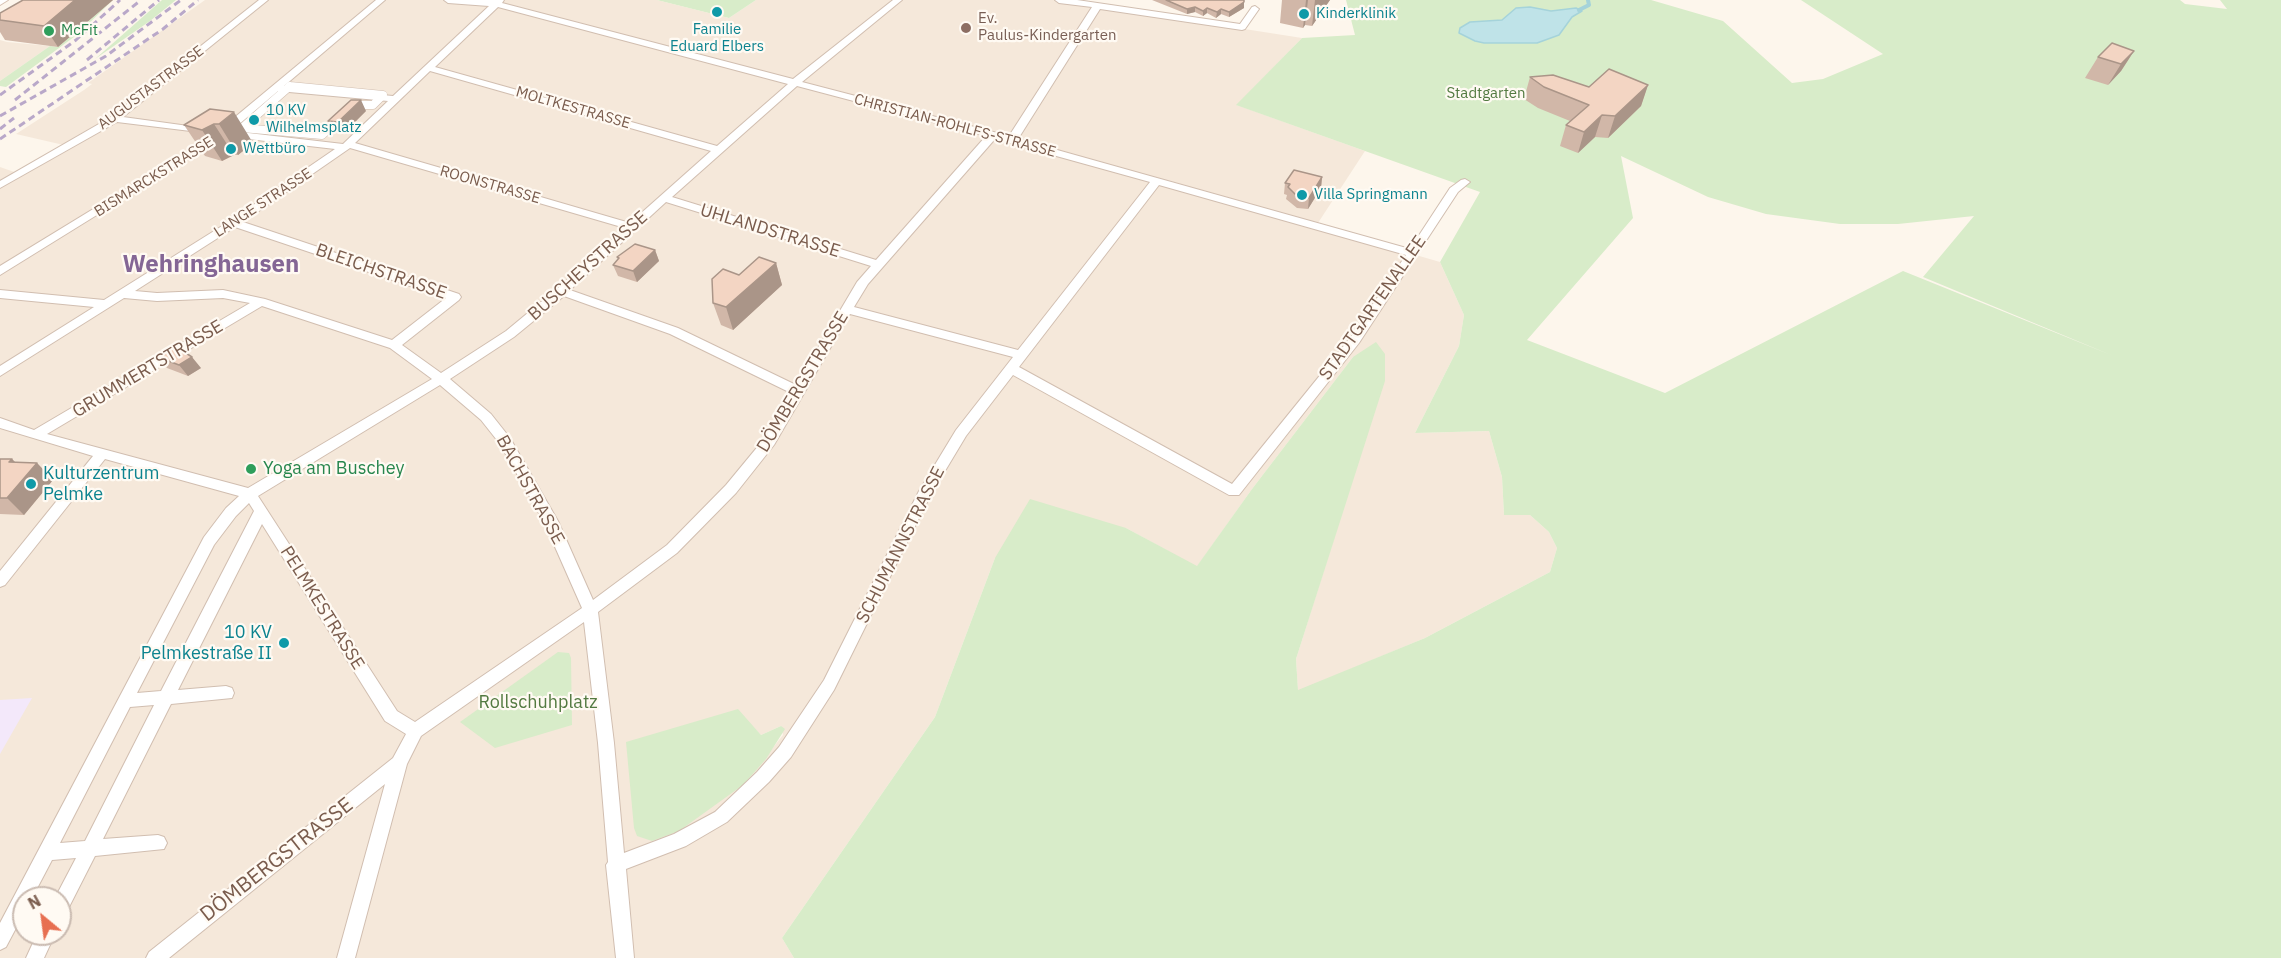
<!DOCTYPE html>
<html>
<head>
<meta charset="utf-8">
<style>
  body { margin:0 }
  #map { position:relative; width:2281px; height:958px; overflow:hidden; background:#fdf6ec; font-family:"IBM Plex Sans",sans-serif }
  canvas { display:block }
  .north { position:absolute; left:12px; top:886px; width:60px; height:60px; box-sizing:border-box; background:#fffaf3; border:2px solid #cabbb1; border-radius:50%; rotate:331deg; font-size:16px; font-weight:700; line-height:24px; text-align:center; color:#7a5c4d }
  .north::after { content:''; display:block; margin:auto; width:21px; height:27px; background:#e76f51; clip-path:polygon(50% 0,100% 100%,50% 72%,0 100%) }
</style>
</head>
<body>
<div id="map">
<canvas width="2281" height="958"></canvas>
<div class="north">N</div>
</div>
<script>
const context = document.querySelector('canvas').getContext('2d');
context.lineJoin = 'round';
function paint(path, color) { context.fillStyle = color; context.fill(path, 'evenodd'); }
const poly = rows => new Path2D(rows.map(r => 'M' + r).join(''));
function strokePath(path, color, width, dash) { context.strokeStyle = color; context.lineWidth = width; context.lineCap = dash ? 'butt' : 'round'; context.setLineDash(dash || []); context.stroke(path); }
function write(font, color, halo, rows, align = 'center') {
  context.font = font + ' "IBM Plex Sans",sans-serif'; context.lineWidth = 4.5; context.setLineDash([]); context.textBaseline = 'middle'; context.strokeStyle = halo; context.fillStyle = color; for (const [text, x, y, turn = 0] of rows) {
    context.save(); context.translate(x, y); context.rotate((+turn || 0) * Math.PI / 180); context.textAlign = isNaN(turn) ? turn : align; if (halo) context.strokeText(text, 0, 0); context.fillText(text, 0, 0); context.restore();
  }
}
paint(poly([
  [205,0,657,0,729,18,756,0,1059,0,1302,38,1237,105,1365,151,1316,226,1440,262,1464,315,1459,346,1415,433,1489,431,1502,477,1504,515,1530,515,1549,532,1557,548,1550,572,1425,638,1298,691,1296,659,1369,427,1353,357,1252,489,1197,567,1126,528,995,558,935,717,782,938,794,958,0,958,0,167,20,174,68,146,16,134,84,90,92,84,88,83],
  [751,725,761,735,781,726,783,735,743,785],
  [24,898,60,898,60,934,24,934],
  [0,40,7,42,50,46,0,81]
]), '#f5e8da');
paint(poly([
  [32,698,0,754,0,700]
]), '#f3e8fa');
paint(poly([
  [113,0,78,34,6,87,0,86,0,81,50,46,58,47],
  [162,0,176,0,150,21,95,59],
  [657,0,756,0,729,18],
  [1346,0,1651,0,1723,21,1792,83,1823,79,1883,54,1801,0,2180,0,2185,4,2227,9,2220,0,2281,0,2281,958,794,958,782,938,935,717,995,558,1030,499,1126,528,1197,566,1252,489,1353,357,1376,342,1385,354,1385,381,1296,659,1298,690,1425,638,1550,572,1557,548,1549,532,1530,515,1504,515,1502,477,1489,431,1415,433,1459,346,1464,315,1440,262,1480,192,1236,105,1302,38,1355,35],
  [1621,156,1708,197,1766,214,1840,224,1898,224,1974,216,1923,277,2111,355,1903,271,1665,393,1527,340,1633,218],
  [558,652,569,653,571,658,572,725,495,748,460,722],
  [738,709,761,735,781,726,785,729,766,759,743,785,679,831,652,841,637,836,634,828,626,742]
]), '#d8ecc9');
const water = poly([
  [1516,8,1530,7,1551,11,1576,8,1582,11,1572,17,1559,35,1537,43,1484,43,1475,41,1459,33,1460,28,1470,22,1502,20,1516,8]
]);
paint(water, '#bfe3e8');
strokePath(water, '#a5d3da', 1.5);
strokePath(poly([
  [1579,10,1589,5,1588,0]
]), '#a5d3da', 4);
const pedestrian = poly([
  [290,86,383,95,373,105,354,105,322,135,242,128,290,86]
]);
const minor = poly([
  [259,0,268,0,123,117,203,128,208,131,207,133,117,122,0,188,0,181,111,117,259,0],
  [376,0,385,0,284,86,393,96,489,6,448,3,444,0,504,0,502,3,793,79,893,0,902,0,802,82,1009,136,1092,7,1059,3,1055,0,1077,0,1240,24,1252,7,1255,6,1259,9,1245,29,1242,30,1100,9,1018,139,1410,249,1450,188,1461,180,1465,179,1470,182,1458,192,1359,343,1239,495,1229,495,1013,375,966,436,930,496,834,690,791,757,769,782,727,822,686,846,626,869,634,958,616,958,606,865,608,862,598,743,584,622,421,736,407,764,355,958,337,958,385,784,169,958,146,958,149,952,393,758,406,734,385,721,262,524,178,690,226,686,232,688,234,693,232,698,171,704,103,839,158,835,164,837,167,843,164,849,95,856,66,913,60,916,60,898,55,898,76,858,52,860,32,898,24,898,24,913,6,947,0,950,0,923,204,537,226,508,239,496,105,459,5,585,0,587,0,571,93,456,0,428,0,418,34,430,250,303,223,298,157,301,124,298,0,376,0,366,94,307,0,298,0,290,104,300,230,221,335,149,231,137,226,135,0,275,0,266,211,137,376,0],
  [498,7,788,84,717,146,435,67,498,7],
  [430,71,711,151,630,223,355,143,430,71],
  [797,86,986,136,876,260,672,197,797,86],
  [278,91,388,101,343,144,231,131,278,91],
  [995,139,1150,182,1018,350,854,307,868,284,995,139],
  [350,148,625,228,558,288,506,331,441,373,402,345,459,300,461,297,459,294,243,222,350,148],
  [1159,185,1406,255,1351,337,1232,484,1019,367,1159,185],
  [666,202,871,266,857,282,796,385,678,328,570,290,666,202],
  [235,227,446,298,392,340,265,299,223,290,157,293,135,291,235,227],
  [564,296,670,334,791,393,764,439,726,485,667,545,593,600,558,521,510,438,491,414,450,379,514,337,564,296],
  [262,306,390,348,432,379,248,488,47,434,262,306],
  [850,314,1013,357,956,430,919,491,824,680,779,747,757,772,715,812,674,834,624,853,614,743,598,612,677,553,736,493,774,445,850,314],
  [440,385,481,420,500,444,544,522,582,608,415,722,397,711,258,496,440,385],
  [249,503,254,511,161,691,137,693,214,545,236,516,249,503],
  [154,705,85,841,60,843,130,707,154,705],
  [37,934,55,934,44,958,26,958,37,934]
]);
const secondary = poly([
  [0,0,8,0,0,5,0,0]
]);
strokePath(pedestrian, '#d1beb0', 9);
strokePath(minor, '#d1beb0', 2);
strokePath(secondary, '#d6c0b0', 2);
strokePath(pedestrian, '#fff', 8);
paint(minor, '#fff');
paint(secondary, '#fff');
strokePath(poly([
  [87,60,159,0],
  [0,95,76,40,120,0],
  [15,100,141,0],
  [0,116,106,56,181,0],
  [0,129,14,118],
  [0,139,163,29,198,0]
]), '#b9a8c9', 3, [7, 4.5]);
paint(poly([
  [113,0,58,47,5,40,0,32,0,13],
  [1152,0,1244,0,1244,8,1229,17,1221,14,1216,18,1207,13,1203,16,1195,12,1187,14],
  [1282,0,1330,0,1312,26,1305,25,1303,28,1280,23],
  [2134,51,2121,71,2108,85,2085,78,2098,57],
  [1530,77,1589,87,1648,85,1641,106,1608,138,1595,137,1578,153,1560,146,1566,125,1570,121,1538,108,1524,99],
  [210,109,253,143,238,155,234,155,222,161,205,156,184,125],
  [366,111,344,133,334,132,328,121],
  [1322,177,1321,188,1308,209,1297,208,1286,199,1287,195,1284,194,1285,183],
  [655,250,659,261,637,282,618,276,613,265,618,260,617,257],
  [776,263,782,285,733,330,721,325,713,303,739,275],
  [158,357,201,368,188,376,167,368],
  [0,459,12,459,15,462,37,463,53,480,24,515,0,514]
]), '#d1b7a8');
paint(poly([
  [75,0,113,0,58,47,44,26],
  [1306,0,1308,0,1305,25,1303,28],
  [1315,0,1330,0,1312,26],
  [1244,2,1244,8,1229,17,1229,12],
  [1195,7,1195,12,1187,14,1187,9],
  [1207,8,1207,13,1203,16,1203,11],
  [1221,9,1221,14,1216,18,1217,12],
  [2134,51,2121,71,2108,85,2121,64],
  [1648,85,1641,106,1608,138,1615,116],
  [361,100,366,111,344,133,338,122],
  [234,112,253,143,238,155,219,124],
  [1602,115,1595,137,1578,153,1584,132],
  [214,124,234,155,222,161,202,130],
  [1322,177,1321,188,1308,209,1309,198],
  [655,250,659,261,637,282,633,271],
  [776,263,782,285,733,330,726,307],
  [192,357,201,368,188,376,179,365],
  [12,459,27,474,37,463,53,480,24,515,7,498,9,462]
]), '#aa9588');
const building = poly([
  [23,0,75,0,44,26,0,20,0,13,23,0],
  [1166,0,1244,0,1244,2,1229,12,1221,9,1217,12,1207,8,1203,11,1195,7,1187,9,1166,0],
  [2112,43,2134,51,2121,64,2098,57,2112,43],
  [1609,69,1648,85,1615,116,1602,115,1584,132,1566,125,1589,105,1544,87,1530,77,1553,75,1589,87,1609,69],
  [351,100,361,100,338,122,328,121,351,100],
  [210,109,234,112,219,124,214,124,202,130,184,125,210,109],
  [1294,170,1322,177,1309,198,1298,197,1288,187,1290,184,1285,183,1294,170],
  [635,244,655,250,633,271,613,265,619,258,617,257,635,244],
  [759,257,776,263,726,307,713,303,712,279,723,269,739,275,759,257],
  [175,346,192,357,179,365,158,357,175,346],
  [0,459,12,459,9,462,37,463,7,498,0,498,0,459]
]);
paint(building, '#f3d5c3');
strokePath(building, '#aa9588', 1.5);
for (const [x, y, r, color] of [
  [717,12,6,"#0f9aa8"],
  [1304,14,6,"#0f9aa8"],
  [966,28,6,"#8d6e63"],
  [49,31,6,"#2e9e5b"],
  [254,120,6,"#0f9aa8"],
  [231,149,6,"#0f9aa8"],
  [1302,195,6,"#0f9aa8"],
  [251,469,6,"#2e9e5b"],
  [31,484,6,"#0f9aa8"],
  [284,643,6,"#0f9aa8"]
]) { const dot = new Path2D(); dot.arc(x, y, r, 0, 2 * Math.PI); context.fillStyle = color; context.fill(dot); strokePath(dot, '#fffaf3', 2); }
write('15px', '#0d838f', '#fffaf3', [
  ["Kinderklinik",1316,14],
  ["Familie",717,30,"center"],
  ["Eduard Elbers",717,47,"center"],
  ["10 KV",266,111],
  ["Wilhelmsplatz",266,128],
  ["Wettbüro",243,149],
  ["Villa Springmann",1314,195]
], 'left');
write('15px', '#785e54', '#fffaf3', [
  ["Ev.",978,19],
  ["Paulus-Kindergarten",978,36]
], 'left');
write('15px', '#27864d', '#fffaf3', [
  ["McFit",61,31]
], 'left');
write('15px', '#7a5c4d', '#fffaf3', [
  ["AUGUSTASTRASSE",151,88,-37],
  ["MOLTKESTRASSE",573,108,16],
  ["CHRISTIAN-ROHLFS-STRASSE",955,126,15],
  ["BISMARCKSTRASSE",154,177,-32],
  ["ROONSTRASSE",490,185,16],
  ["LANGE STRASSE",263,203,-33]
]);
write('15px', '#537a41', '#fffaf3', [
  ["Stadtgarten",1486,94]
]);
write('18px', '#7a5c4d', '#fffaf3', [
  ["UHLANDSTRASSE",770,231,17],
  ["BUSCHEYSTRASSE",588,266,-42],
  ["BLEICHSTRASSE",381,272,19],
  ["STADTGARTENALLEE",1373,308,-55],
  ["GRUMMERTSTRASSE",148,369,-31],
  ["DÖMBERGSTRASSE",803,382,-59],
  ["BACHSTRASSE",530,490,61],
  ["SCHUMANNSTRASSE",901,545,-63],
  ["PELMKESTRASSE",322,608,58]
]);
write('18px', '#27864d', '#fffaf3', [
  ["Yoga am Buschey",263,469]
], 'left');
write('18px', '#0d838f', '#fffaf3', [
  ["Kulturzentrum",43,474],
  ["Pelmke",43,495],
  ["10 KV",272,633,"right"],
  ["Pelmkestraße II",272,654,"right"]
], 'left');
write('18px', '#537a41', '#fffaf3', [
  ["Rollschuhplatz",538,703]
]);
write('21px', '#7a5c4d', '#fffaf3', [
  ["DÖMBERGSTRASSE",277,860,-38]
]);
write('bold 24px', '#846695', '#fffaf3', [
  ["Wehringhausen",211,265]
]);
</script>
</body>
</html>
